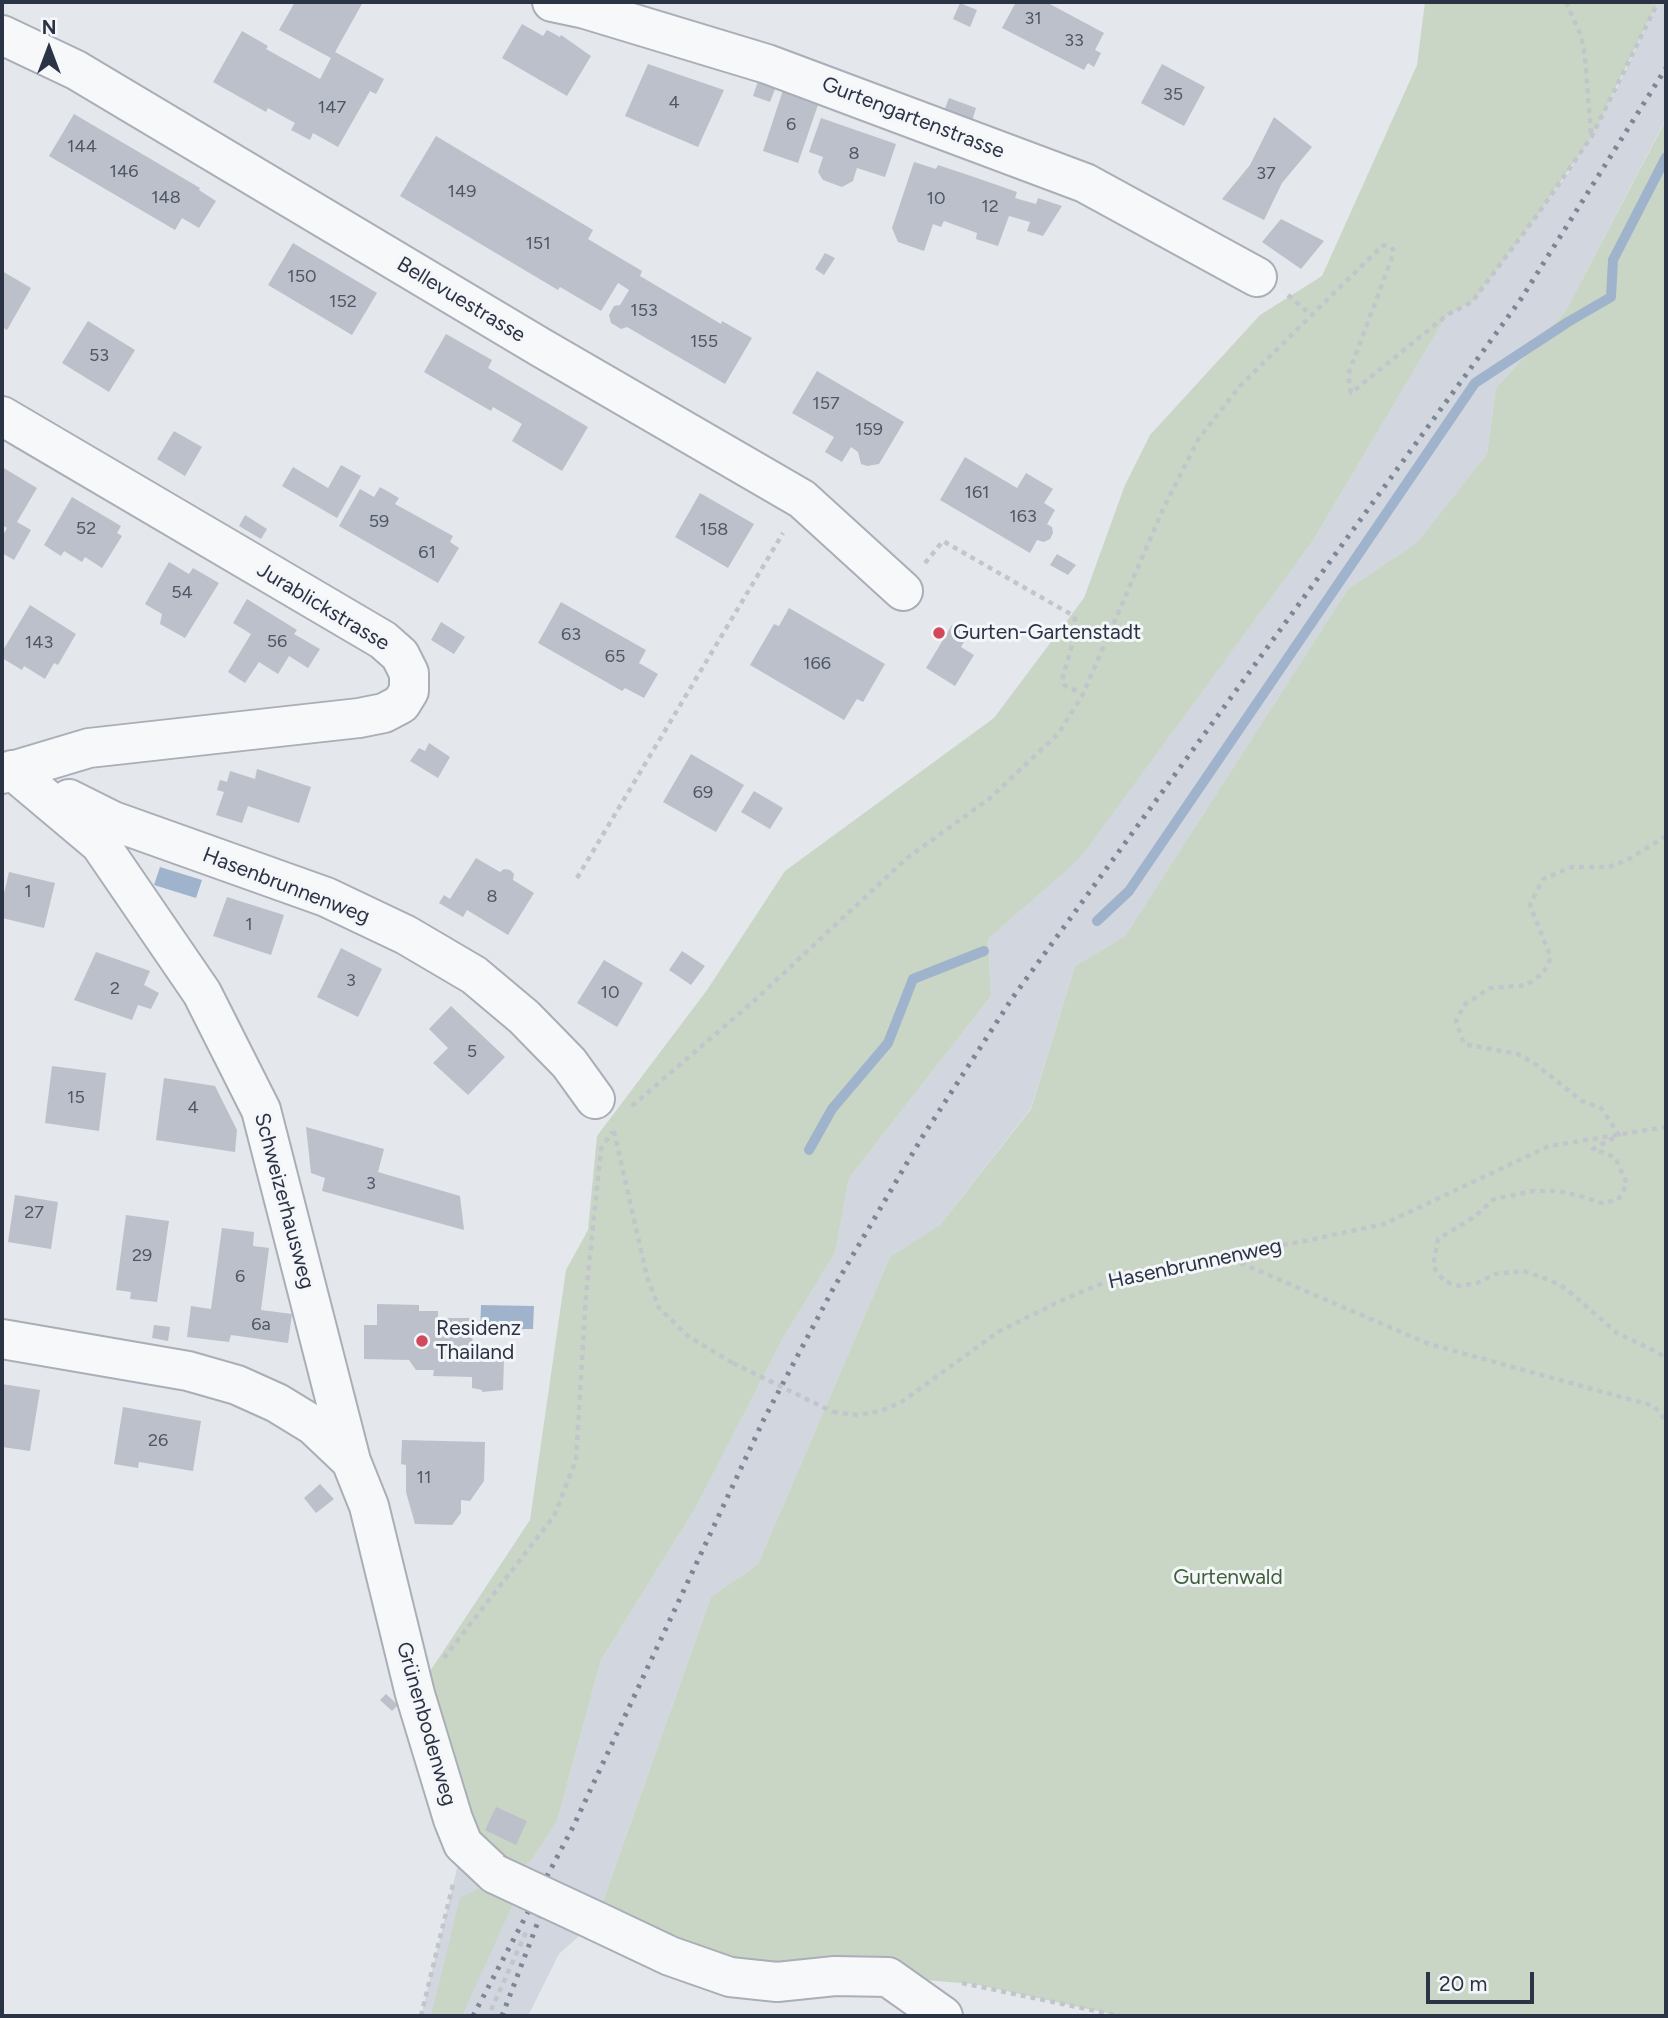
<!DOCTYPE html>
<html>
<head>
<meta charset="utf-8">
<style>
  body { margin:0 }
  #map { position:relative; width:1668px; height:2018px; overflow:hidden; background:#e4e7ec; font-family:Figtree,sans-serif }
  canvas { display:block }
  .frame { position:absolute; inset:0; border:4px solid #2b3445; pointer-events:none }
  .north { position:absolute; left:14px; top:14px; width:70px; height:70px; -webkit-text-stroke:5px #f4f6f9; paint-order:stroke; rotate:0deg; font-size:19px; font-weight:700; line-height:28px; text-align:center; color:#2b3445 }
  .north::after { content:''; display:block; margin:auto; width:24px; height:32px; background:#2b3445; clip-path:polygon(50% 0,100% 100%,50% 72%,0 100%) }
  .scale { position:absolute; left:1426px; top:1972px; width:108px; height:32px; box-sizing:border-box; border:4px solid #2b3445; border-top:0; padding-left:9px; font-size:21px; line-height:24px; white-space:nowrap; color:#2b3445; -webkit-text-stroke:5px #f4f6f9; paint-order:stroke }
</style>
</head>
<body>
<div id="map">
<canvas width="1668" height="2018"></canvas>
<div class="frame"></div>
<div class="north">N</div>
<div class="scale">20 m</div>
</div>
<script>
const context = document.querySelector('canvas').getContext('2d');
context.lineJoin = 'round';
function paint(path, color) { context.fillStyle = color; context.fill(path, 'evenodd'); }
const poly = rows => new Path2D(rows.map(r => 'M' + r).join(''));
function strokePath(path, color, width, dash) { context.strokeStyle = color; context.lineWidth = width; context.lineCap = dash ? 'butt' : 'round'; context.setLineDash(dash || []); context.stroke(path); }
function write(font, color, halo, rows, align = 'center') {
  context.font = font + ' Figtree,sans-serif'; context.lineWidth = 6; context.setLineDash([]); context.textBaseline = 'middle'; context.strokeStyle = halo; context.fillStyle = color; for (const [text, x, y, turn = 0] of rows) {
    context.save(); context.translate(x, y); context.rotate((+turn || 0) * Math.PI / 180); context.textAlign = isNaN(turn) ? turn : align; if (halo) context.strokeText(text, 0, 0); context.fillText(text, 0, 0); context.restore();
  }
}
paint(poly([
  [1658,2,1666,2,1666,119,1565,312,1496,388,1487,454,1417,544,1348,589,1125,936,1075,966,1031,1108,941,1224,890,1257,758,1564,711,1597,596,1921,559,1954,528,2016,421,2016,463,1844,557,1821,601,1660,696,1507,784,1336,835,1253,849,1178,991,996,988,939,1080,857,1312,542,1447,315,1472,301,1568,173,1618,86]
]), '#d2d6de');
paint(poly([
  [1425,2,1658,2,1592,136,1538,214,1477,296,1472,302,1447,315,1312,542,1080,858,988,939,991,996,849,1178,835,1253,784,1336,696,1507,601,1660,557,1821,529,1863,495,1874,415,1694,530,1520,566,1270,588,1230,597,1136,707,990,785,871,994,718,1084,598,1125,485,1150,435,1260,315,1322,276,1417,65],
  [1666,120,1666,2016,1120,2016,974,1984,888,1977,777,1982,596,1921,711,1597,758,1564,890,1257,941,1224,1031,1109,1075,966,1125,936,1348,589,1417,543,1487,454,1496,388,1565,312],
  [488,1884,515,1899,462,2016,431,2016,460,1898]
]), '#c9d6c5');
paint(poly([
  [160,867,202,880,196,898,154,885],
  [481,1305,534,1306,533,1329,512,1329,512,1335,480,1334]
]), '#9fb4cc');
strokePath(poly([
  [1097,921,1129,891,1475,383,1568,322,1611,297,1613,260,1666,157],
  [809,1150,832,1109,888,1043,913,979,984,951]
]), '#9fb4cc', 10);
paint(poly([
  [295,2,363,2,335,52,384,79,376,94,370,91,338,147,313,133,310,140,291,130,295,123,268,108,266,112,213,82,242,31,268,46,266,49,320,79,331,58,279,30],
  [1016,2,1046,2,1104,33,1095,50,1101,53,1094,67,1088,63,1084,70,1002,28],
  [960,3,977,10,970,27,953,19],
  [522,24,543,36,547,30,560,37,561,35,591,56,567,96,502,58],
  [648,64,724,90,698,147,625,116],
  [1162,64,1205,87,1184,126,1141,103],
  [759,78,777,84,770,102,753,96],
  [784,87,820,99,798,163,763,151],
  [949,98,976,108,972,121,944,111],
  [74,114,200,188,199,190,216,201,199,228,182,218,175,230,49,156],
  [1274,117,1312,147,1282,183,1264,220,1222,199,1250,165],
  [821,118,896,144,885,177,857,168,853,181,842,187,823,180,818,172,823,157,809,152],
  [436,136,593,230,588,239,642,271,640,276,721,324,722,321,752,338,725,384,627,327,621,329,611,323,609,315,614,306,620,305,629,290,618,283,601,311,560,287,558,290,400,196],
  [914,162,936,169,938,165,977,178,1017,192,1015,198,1036,204,1038,198,1062,206,1043,236,1027,231,1030,222,1009,216,998,246,976,239,977,233,944,221,941,227,933,224,924,251,898,242,892,228],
  [1281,219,1324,241,1301,269,1262,242],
  [293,243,377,293,352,335,268,285],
  [825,253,835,258,824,275,815,269],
  [2,271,31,288,7,330,2,327],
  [88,321,135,350,109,392,62,363],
  [446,334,492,360,488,368,588,427,562,471,512,441,522,424,493,407,491,411,424,372],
  [817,371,904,422,879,464,867,466,861,464,858,452,851,447,842,462,825,452,834,437,792,413],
  [174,431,202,447,185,476,157,459],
  [965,457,1017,488,1026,473,1053,489,1044,503,1055,510,1047,524,1052,527,1053,533,1050,539,1044,542,1037,540,1030,553,940,500],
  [341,465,361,476,337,518,282,486,293,467,328,488],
  [2,467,37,488,17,522,31,530,14,560,2,553,2,537,7,528,2,525],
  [380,487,399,498,395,504,453,536,450,542,459,548,438,583,339,526,360,489,374,497],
  [700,493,754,524,728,568,675,537],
  [72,497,121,526,117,533,122,536,102,568,85,557,82,562,64,551,61,556,44,545],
  [245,515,267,529,261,539,239,526],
  [1057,554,1076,565,1068,575,1050,565],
  [169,562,189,574,193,568,219,583,185,638,160,624,162,614,145,604],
  [247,599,297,630,294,634,320,649,308,668,289,656,278,674,259,662,245,683,228,672,251,634,233,623],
  [561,602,646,650,639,663,658,674,644,698,625,688,622,691,538,643],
  [30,605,76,634,58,665,54,663,45,679,24,666,22,670,2,658,2,652],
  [789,608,885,664,863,702,857,699,844,720,750,665,774,624,779,626],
  [441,622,465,637,454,654,431,640],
  [952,625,968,635,961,647,974,655,955,686,926,668],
  [429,743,450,757,438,778,410,761,419,748,425,751],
  [691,754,744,785,716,832,663,802],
  [257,769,311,787,299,823,248,806,242,823,216,815,224,792,217,790,220,780,227,782,230,771,255,779],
  [754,791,783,808,770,829,741,812],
  [476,858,500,872,504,869,510,870,514,874,513,880,534,893,508,935,467,910,463,917,439,903,444,895,450,899],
  [9,872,55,883,44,928,2,918,2,902],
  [227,897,284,915,271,955,213,936],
  [341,948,382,969,358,1017,317,997],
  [682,951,705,966,691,985,669,970],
  [96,952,150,971,144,985,159,993,151,1009,138,1005,132,1020,74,1000],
  [604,960,643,983,617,1027,577,1003],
  [451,1006,505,1057,468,1095,433,1063,448,1048,429,1029],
  [52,1066,106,1073,99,1131,45,1123],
  [164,1078,215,1086,237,1130,235,1152,156,1140],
  [306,1127,384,1149,378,1172,460,1196,464,1230,322,1191,325,1178,311,1173],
  [15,1195,58,1202,51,1249,8,1242],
  [126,1215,169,1221,157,1302,130,1299,131,1292,116,1290],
  [222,1228,254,1232,253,1246,269,1248,261,1310,292,1314,288,1343,231,1335,229,1342,187,1337,191,1306,211,1309],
  [377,1304,419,1305,419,1311,438,1311,438,1318,473,1318,472,1359,504,1359,503,1390,482,1392,482,1390,472,1388,472,1377,433,1376,434,1370,416,1370,409,1360,364,1359,364,1325,377,1325],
  [154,1325,170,1327,168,1341,152,1338],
  [2,1384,40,1390,30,1451,2,1447],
  [123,1407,201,1421,193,1471,139,1462,138,1468,114,1464],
  [402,1440,485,1442,484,1481,470,1501,461,1500,461,1513,452,1525,415,1524,406,1492,406,1465,401,1464],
  [320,1484,334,1499,316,1513,304,1498],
  [386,1694,398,1705,392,1711,380,1700],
  [496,1807,527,1821,516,1845,485,1830]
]), '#bbc0ca');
const minor = poly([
  [552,2,585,9,767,64,1085,183,1257,277],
  [2,35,76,70,540,347,802,499,903,591],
  [2,416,383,640,400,655,409,673,409,691,401,704,384,713,359,718,89,748,2,774],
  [12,770,100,844,202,993,261,1110,351,1461],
  [69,799,113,821,326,897,406,935,474,975,524,1017,569,1063,595,1099],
  [2,1339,188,1371,237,1385,277,1403,313,1425,351,1461,369,1506,415,1694,453,1819,463,1844,495,1874],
  [596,1921,670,1956,730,1977,777,1982,835,1976,888,1977,943,2016]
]);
strokePath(minor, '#a9aeb7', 42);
strokePath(poly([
  [1566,2,1581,36,1585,56,1591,135],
  [1288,295,1311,315],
  [925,563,943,541,1074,616,1077,628,1062,680,1064,685,1083,694],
  [1666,836,1627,860,1609,867,1572,867,1543,879,1530,905,1551,958,1543,973,1527,985,1490,988,1464,1005,1456,1021,1464,1044,1518,1054,1534,1063,1582,1101,1601,1108,1619,1135,1593,1149,1615,1157,1627,1184,1618,1200,1601,1203,1581,1196,1557,1191,1534,1191,1494,1199,1474,1217,1438,1239,1433,1266,1444,1281,1459,1286,1477,1283,1495,1274,1523,1271,1550,1280,1565,1288,1617,1333,1659,1353,1666,1360],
  [577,878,783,533],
  [632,1106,755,1000,907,858,989,799,1059,733,1083,694,1164,507,1199,438,1240,386,1334,293,1382,246,1387,245,1393,249,1393,255,1348,375,1351,393,1447,315,1472,302,1538,214,1592,136,1658,2],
  [614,1131,647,1277,659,1308,689,1337,733,1363],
  [1222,1255,1429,1344,1654,1406,1666,1421],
  [833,1412,858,1415,880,1411,900,1403,998,1332,1060,1301,1101,1284,1221,1255,1300,1242,1384,1224,1549,1146,1666,1127],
  [444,1658,554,1516,576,1460,586,1295,601,1149,612,1132],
  [962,1983,1120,2016],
  [491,2010,528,1928],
  [421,2016,453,1884]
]), '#c2c5cb', 4.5, [5, 5]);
strokePath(minor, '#f7f8fa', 38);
strokePath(poly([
  [473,2016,573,1827,764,1419,833,1289,921,1139,1013,997,1521,299,1666,68],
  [502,2016,554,1880]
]), '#7d8696', 5, [3.5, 7]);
const minorBridge = poly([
  [495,1874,596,1921]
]);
strokePath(minorBridge, '#a9aeb7', 42, []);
strokePath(poly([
  [733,1363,833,1412]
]), '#c2c5cb', 4.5, [5, 5]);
strokePath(minorBridge, '#f7f8fa', 38);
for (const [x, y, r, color] of [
  [939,633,7,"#d1495b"],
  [422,1341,7,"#d1495b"]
]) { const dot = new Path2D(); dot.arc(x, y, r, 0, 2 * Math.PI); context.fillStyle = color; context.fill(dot); strokePath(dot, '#f4f6f9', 2.5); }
write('18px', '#4f5766', null, [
  ["31",1033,19],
  ["33",1074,41],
  ["35",1173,95],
  ["4",674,103],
  ["147",332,108],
  ["6",791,125],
  ["144",82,147],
  ["8",854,154],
  ["146",124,172],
  ["37",1266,174],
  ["149",462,192],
  ["148",166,198],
  ["10",936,199],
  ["12",990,207],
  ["151",538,244],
  ["150",302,277],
  ["152",343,302],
  ["153",644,311],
  ["155",704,342],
  ["53",99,356],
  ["157",826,404],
  ["159",869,430],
  ["161",977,493],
  ["163",1023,517],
  ["59",379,522],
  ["52",86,529],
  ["158",714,530],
  ["61",427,553],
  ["54",182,593],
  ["63",571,635],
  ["56",277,642],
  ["143",39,643],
  ["65",615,657],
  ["166",817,664],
  ["69",703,793],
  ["1",28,892],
  ["8",492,897],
  ["1",249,925],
  ["3",351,981],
  ["2",115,989],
  ["10",610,993],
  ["5",472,1052],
  ["15",76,1098],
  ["4",193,1108],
  ["3",371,1184],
  ["27",34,1213],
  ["29",142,1256],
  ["6",240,1277],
  ["6a",261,1325],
  ["26",158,1441],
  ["11",424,1478]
]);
write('21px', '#2b3445', '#f4f6f9', [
  ["Gurtengartenstrasse",913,118,21],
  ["Bellevuestrasse",461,300,31],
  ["Jurablickstrasse",323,607,31],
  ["Hasenbrunnenweg",286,886,21],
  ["Schweizerhausweg",284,1201,75],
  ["Hasenbrunnenweg",1195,1264,-12],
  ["Grünenbodenweg",426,1724,74]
]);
write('21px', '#2b3445', '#f4f6f9', [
  ["Gurten-Gartenstadt",953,633],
  ["Residenz",436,1329],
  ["Thailand",436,1353]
], 'left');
write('21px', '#3f6138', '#f4f6f9', [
  ["Gurtenwald",1228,1578]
]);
</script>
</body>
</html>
